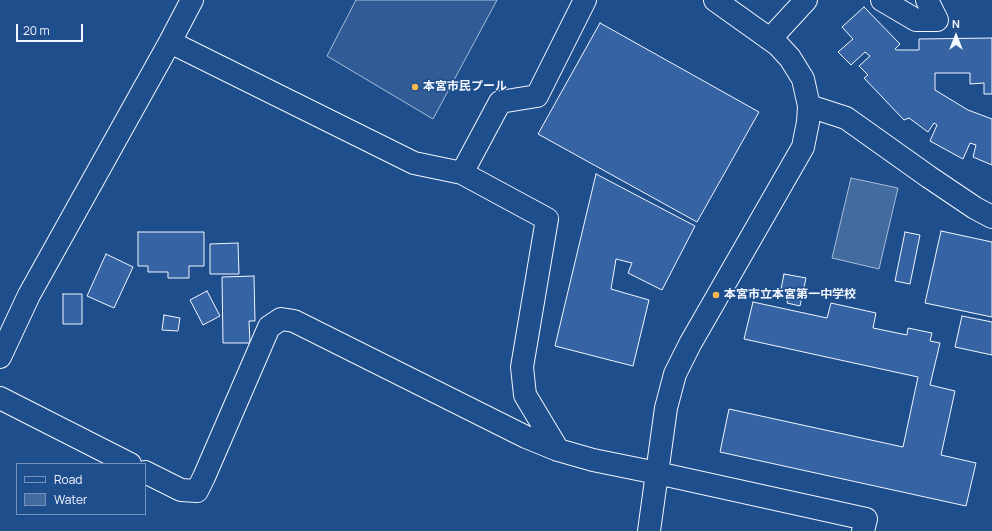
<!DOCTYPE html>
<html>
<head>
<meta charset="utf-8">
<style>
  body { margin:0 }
  #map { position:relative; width:992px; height:531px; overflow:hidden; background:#1f4e8c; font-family:Manrope,sans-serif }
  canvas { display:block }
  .legend { position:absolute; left:16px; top:463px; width:130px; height:52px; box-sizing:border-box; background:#1f4e8c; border:1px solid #7391ba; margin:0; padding:5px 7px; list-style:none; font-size:12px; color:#f2f6ff }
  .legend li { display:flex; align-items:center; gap:8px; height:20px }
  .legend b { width:20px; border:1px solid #7391ba }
  .north { position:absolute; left:936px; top:16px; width:40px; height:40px; -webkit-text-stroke:3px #1f4e8c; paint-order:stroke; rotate:0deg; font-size:11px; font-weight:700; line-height:16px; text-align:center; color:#f2f6ff }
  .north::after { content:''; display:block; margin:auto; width:14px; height:18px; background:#f2f6ff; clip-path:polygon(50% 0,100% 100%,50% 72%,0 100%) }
  .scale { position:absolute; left:16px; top:24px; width:67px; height:18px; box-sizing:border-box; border:2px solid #f2f6ff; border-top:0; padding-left:5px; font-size:12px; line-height:14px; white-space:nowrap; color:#f2f6ff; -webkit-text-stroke:3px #1f4e8c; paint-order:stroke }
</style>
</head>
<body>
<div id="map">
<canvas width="992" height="531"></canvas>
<ul class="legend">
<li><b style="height:5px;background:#1f4e8c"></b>Road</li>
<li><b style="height:11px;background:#446ba0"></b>Water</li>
</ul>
<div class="north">N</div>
<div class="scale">20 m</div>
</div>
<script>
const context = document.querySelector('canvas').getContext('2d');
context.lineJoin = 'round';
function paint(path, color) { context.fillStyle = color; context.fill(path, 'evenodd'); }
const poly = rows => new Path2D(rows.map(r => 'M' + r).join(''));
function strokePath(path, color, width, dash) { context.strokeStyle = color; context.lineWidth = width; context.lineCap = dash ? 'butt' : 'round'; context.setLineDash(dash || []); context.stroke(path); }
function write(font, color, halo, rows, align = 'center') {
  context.font = font + ' Manrope,"Noto Sans JP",sans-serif'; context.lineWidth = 3; context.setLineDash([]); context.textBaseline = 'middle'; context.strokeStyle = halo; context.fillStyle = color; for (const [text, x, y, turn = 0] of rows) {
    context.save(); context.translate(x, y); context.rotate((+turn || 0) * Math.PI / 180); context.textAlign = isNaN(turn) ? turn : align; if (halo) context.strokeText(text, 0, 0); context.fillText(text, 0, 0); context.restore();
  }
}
const built = poly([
  [356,0,497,0,433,119,327,56,356,0]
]);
paint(built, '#305b95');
strokePath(built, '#a8bbd7', 1);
const water = poly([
  [851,178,898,188,879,269,832,258,851,178]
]);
paint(water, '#446ba0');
strokePath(water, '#a8bbd7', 1);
const building = poly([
  [864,7,900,44,895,49,897,50,919,50,919,39,992,38,992,94,984,94,984,83,970,84,970,73,935,73,935,90,968,110,992,119,992,165,973,157,976,145,970,143,963,159,930,141,937,125,934,123,928,132,909,118,904,120,864,78,868,75,859,66,870,56,865,52,851,65,838,52,853,39,842,27,864,7],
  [600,23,759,112,697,222,538,134,600,23],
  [596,174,695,226,662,290,628,273,632,263,616,259,611,289,649,300,633,366,555,346,596,174],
  [941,231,992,242,992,317,925,303,941,231],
  [138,232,204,232,204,266,189,266,189,278,168,278,168,272,148,272,148,266,138,266,138,232],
  [905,232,920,235,910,284,895,281,905,232],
  [238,243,239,274,210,274,210,244,238,243],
  [106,254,133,267,114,308,87,296,106,254],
  [784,274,806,278,800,306,787,303,790,291,781,289,784,274],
  [254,276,255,321,249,321,250,343,223,343,222,277,254,276],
  [207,291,220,316,203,325,190,300,207,291],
  [63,294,82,294,82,324,63,324,63,294],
  [753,302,827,318,831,303,876,313,873,328,907,335,908,328,932,333,930,341,940,343,930,385,955,391,941,455,976,463,966,506,720,452,729,409,903,447,918,377,744,339,753,302],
  [164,315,180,318,178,331,162,330,164,315],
  [962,316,992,322,992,355,955,347,962,316]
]);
paint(building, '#3563a3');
strokePath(building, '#f2f6ff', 1);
const minor = poly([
  [882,0,916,20,937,20,927,0],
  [770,39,806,0],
  [170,42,414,163,462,173,547,219,522,367,525,395,558,450],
  [809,106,846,118,929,177,975,208,992,217],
  [462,173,500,102,537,96,585,0],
  [0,357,29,295,170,42,192,0],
  [0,398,130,464],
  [145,472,181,490,197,491,204,477,269,327,281,319,294,321,526,437,558,450,593,460,657,473,866,519,863,531],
  [649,531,666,408,675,374,690,344,803,147,808,122,809,106,803,79,790,58,778,45,715,0]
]);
strokePath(minor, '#f2f6ff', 24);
strokePath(minor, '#1f4e8c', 22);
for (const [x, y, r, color] of [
  [415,87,4,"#ffb74d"],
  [716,295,4,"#ffb74d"]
]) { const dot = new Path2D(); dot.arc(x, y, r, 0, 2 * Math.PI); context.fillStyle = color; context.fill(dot); strokePath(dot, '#1f4e8c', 1.5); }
write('bold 12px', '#f2f6ff', '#1f4e8c', [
  ["本宮市民プール",423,87],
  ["本宮市立本宮第一中学校",724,295]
], 'left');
</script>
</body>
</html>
